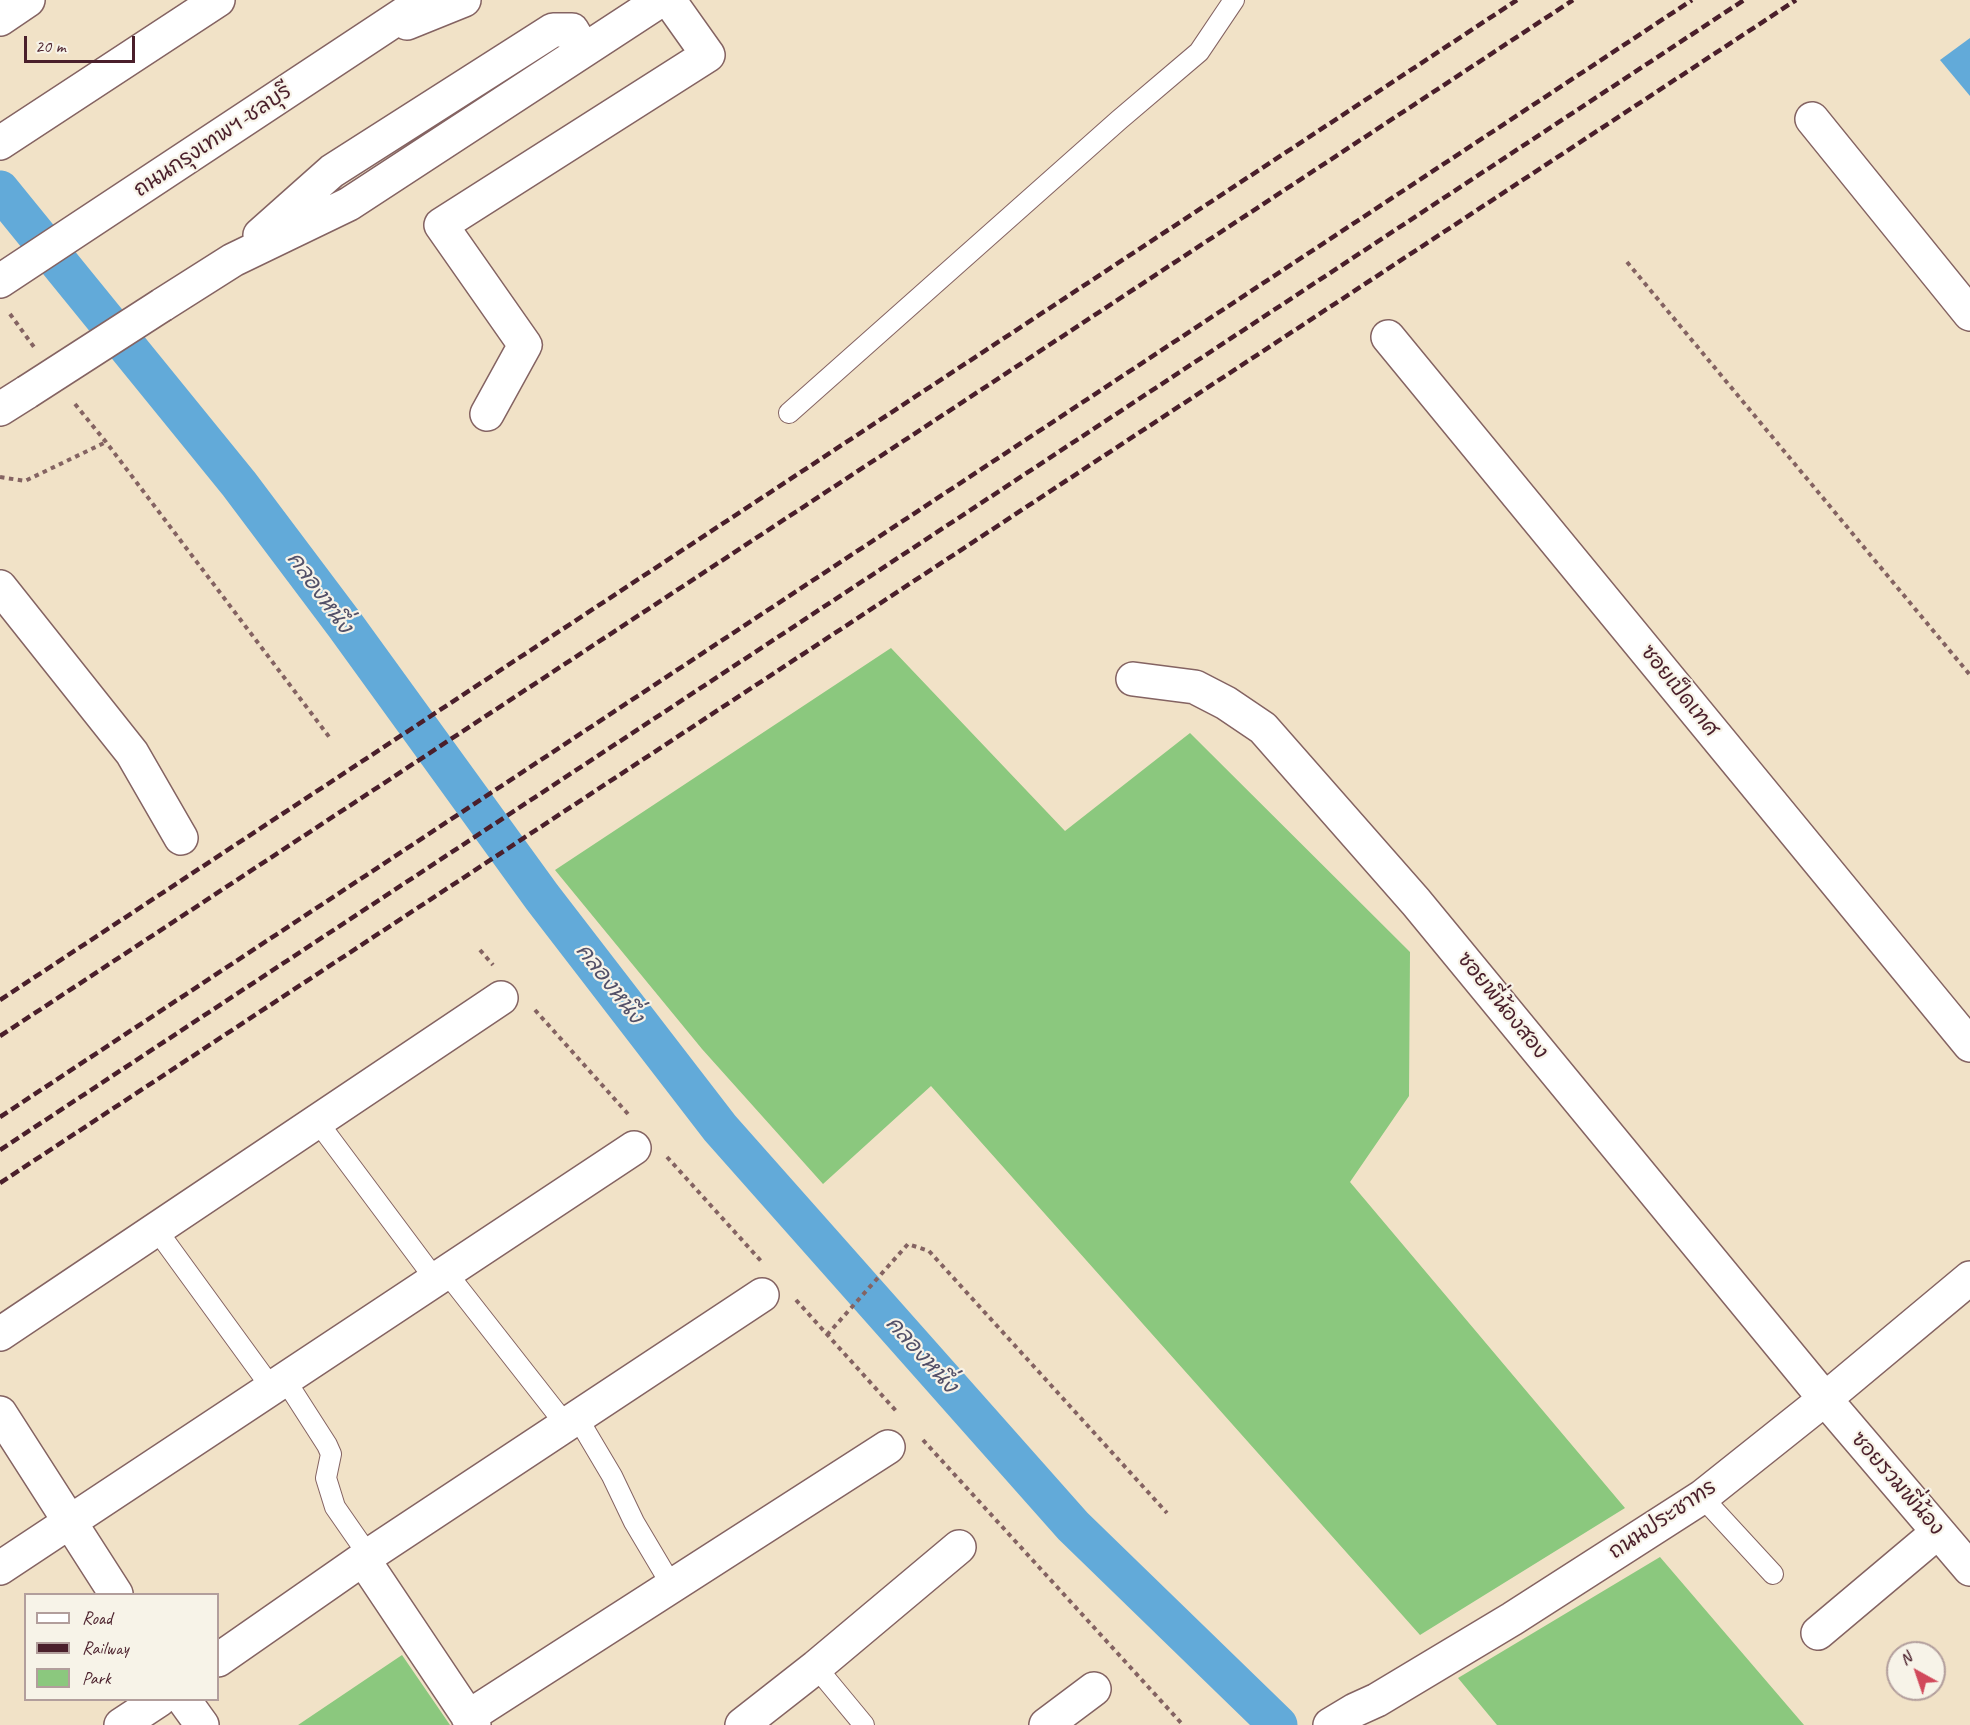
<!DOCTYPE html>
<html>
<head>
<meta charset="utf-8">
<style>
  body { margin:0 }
  #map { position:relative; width:1970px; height:1725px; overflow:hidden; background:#f1e2c7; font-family:Caveat,sans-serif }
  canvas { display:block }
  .legend { position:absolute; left:24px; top:1593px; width:195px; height:108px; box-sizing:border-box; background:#f7f3e8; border:2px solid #b29e9c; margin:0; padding:8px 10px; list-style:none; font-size:18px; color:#4a1f2b }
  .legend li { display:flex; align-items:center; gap:12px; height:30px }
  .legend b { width:30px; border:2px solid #b29e9c }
  .north { position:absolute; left:1886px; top:1641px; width:60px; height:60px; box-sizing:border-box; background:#f7f3e8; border:2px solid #b29e9c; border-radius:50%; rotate:320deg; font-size:16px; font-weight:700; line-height:24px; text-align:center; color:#4a1f2b }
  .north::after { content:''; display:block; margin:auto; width:21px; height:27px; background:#d1495b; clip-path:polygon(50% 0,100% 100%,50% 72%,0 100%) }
  .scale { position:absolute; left:24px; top:36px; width:111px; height:27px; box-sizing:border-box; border:3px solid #4a1f2b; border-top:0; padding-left:8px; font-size:18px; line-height:21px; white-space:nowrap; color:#4a1f2b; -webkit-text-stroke:4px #f7f3e8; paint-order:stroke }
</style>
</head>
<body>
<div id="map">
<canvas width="1970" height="1725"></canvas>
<ul class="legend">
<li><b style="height:8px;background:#fff"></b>Road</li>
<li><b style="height:8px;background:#4a1f2b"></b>Railway</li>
<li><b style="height:16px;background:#8bc87e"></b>Park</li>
</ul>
<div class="north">N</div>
<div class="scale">20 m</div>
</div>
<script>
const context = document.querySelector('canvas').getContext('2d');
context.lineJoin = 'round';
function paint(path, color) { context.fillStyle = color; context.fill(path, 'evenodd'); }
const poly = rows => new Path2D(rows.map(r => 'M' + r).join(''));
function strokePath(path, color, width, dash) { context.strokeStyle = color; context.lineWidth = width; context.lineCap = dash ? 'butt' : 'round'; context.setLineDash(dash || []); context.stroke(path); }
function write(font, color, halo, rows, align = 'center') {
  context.font = font + ' Caveat,"Playpen Sans Thai",sans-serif'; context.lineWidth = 4.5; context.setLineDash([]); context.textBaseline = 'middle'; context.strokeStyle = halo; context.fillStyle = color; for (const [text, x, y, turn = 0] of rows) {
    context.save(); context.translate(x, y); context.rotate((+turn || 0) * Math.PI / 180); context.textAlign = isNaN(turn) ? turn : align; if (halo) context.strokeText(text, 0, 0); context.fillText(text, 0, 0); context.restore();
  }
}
paint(poly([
  [891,648,1065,831,1190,733,1410,952,1409,1096,1350,1182,1625,1508,1420,1635,931,1086,823,1184,702,1049,555,870],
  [1660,1557,1804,1725,1497,1725,1458,1678],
  [402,1655,450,1725,298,1725]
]), '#8bc87e');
paint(poly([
  [1970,38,1970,96,1940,60]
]), '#62aad9');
strokePath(poly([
  [0,190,239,484,345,625,542,897,720,1128,1073,1526,1278,1725]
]), '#62aad9', 39);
const service = poly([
  [789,413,1119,120,1199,52,1234,0],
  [317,1121,435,1279],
  [156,1229,271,1387],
  [446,1272,566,1425],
  [284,1378,327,1445,331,1454,326,1478,335,1507,369,1556],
  [577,1417,612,1476,634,1522,672,1586],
  [1702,1497,1773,1574],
  [816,1667,864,1725]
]);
const minor = poly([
  [1812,119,1970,314],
  [1388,337,1970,1045],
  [487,414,525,345,441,225,708,55,669,0],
  [0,587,132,753,181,838],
  [1133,679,1195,687,1226,703,1263,728,1416,902,1825,1399,1970,1569],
  [0,1334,501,998],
  [0,1413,116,1594],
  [363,1559,474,1725],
  [0,1568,634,1148],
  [1818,1633,1938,1532],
  [218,1660,363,1559,762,1295],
  [184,1700,202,1725],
  [468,1717,888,1447],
  [121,1725,159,1700],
  [742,1725,816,1667,959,1547],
  [1046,1725,1094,1689],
  [1330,1725,1355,1710,1377,1700,1512,1619,1702,1497,1825,1399,1970,1278]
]);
const secondary = poly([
  [0,19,28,0],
  [260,235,332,171,553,30,572,30,584,50],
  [162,305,233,260,349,204,661,0],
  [0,409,27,392]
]);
const motorway = poly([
  [407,23,464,0],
  [0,143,218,0],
  [0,281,425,0]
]);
strokePath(service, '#846362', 22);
strokePath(minor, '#846362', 36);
strokePath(secondary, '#846362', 36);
strokePath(motorway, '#846362', 36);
strokePath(poly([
  [1627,262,1970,675],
  [10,314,34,347],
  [75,404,106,442,330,738],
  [0,477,25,481,106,442],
  [480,950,493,965],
  [535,1010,628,1114],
  [667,1157,761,1261],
  [796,1300,897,1412],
  [827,1335,908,1244,929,1251,1167,1513],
  [923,1440,1183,1725]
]), '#846362', 4, [4.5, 4.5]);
strokePath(service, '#fff', 20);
strokePath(minor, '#fff', 33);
strokePath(secondary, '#fff', 33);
strokePath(motorway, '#fff', 33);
strokePath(poly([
  [0,1000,1517,0],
  [0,1036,1573,0],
  [0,1117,1692,0],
  [0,1150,1744,0],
  [0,1183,1796,0]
]), '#4a1f2b', 4.5, [9, 4.5]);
const secondaryBridge = poly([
  [27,392,162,305]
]);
strokePath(secondaryBridge, '#846362', 36, []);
strokePath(secondaryBridge, '#fff', 33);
write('21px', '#4a1f2b', '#f7f3e8', [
  ["ถนนกรุงเทพฯ-ชลบุรี",213,141,-34],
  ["ซอยเป็ดเทศ",1679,691,51],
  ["ซอยพี่น้องสอง",1502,1006,51],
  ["ซอยรวมพี่น้อง",1897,1484,49],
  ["ถนนประชาทร",1663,1520,-34]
]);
write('italic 22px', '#525068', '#f7f3e8', [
  ["คลองหนึ่ง",319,593,54],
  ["คลองหนึ่ง",609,984,52],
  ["คลองหนึ่ง",921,1355,48]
]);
</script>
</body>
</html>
